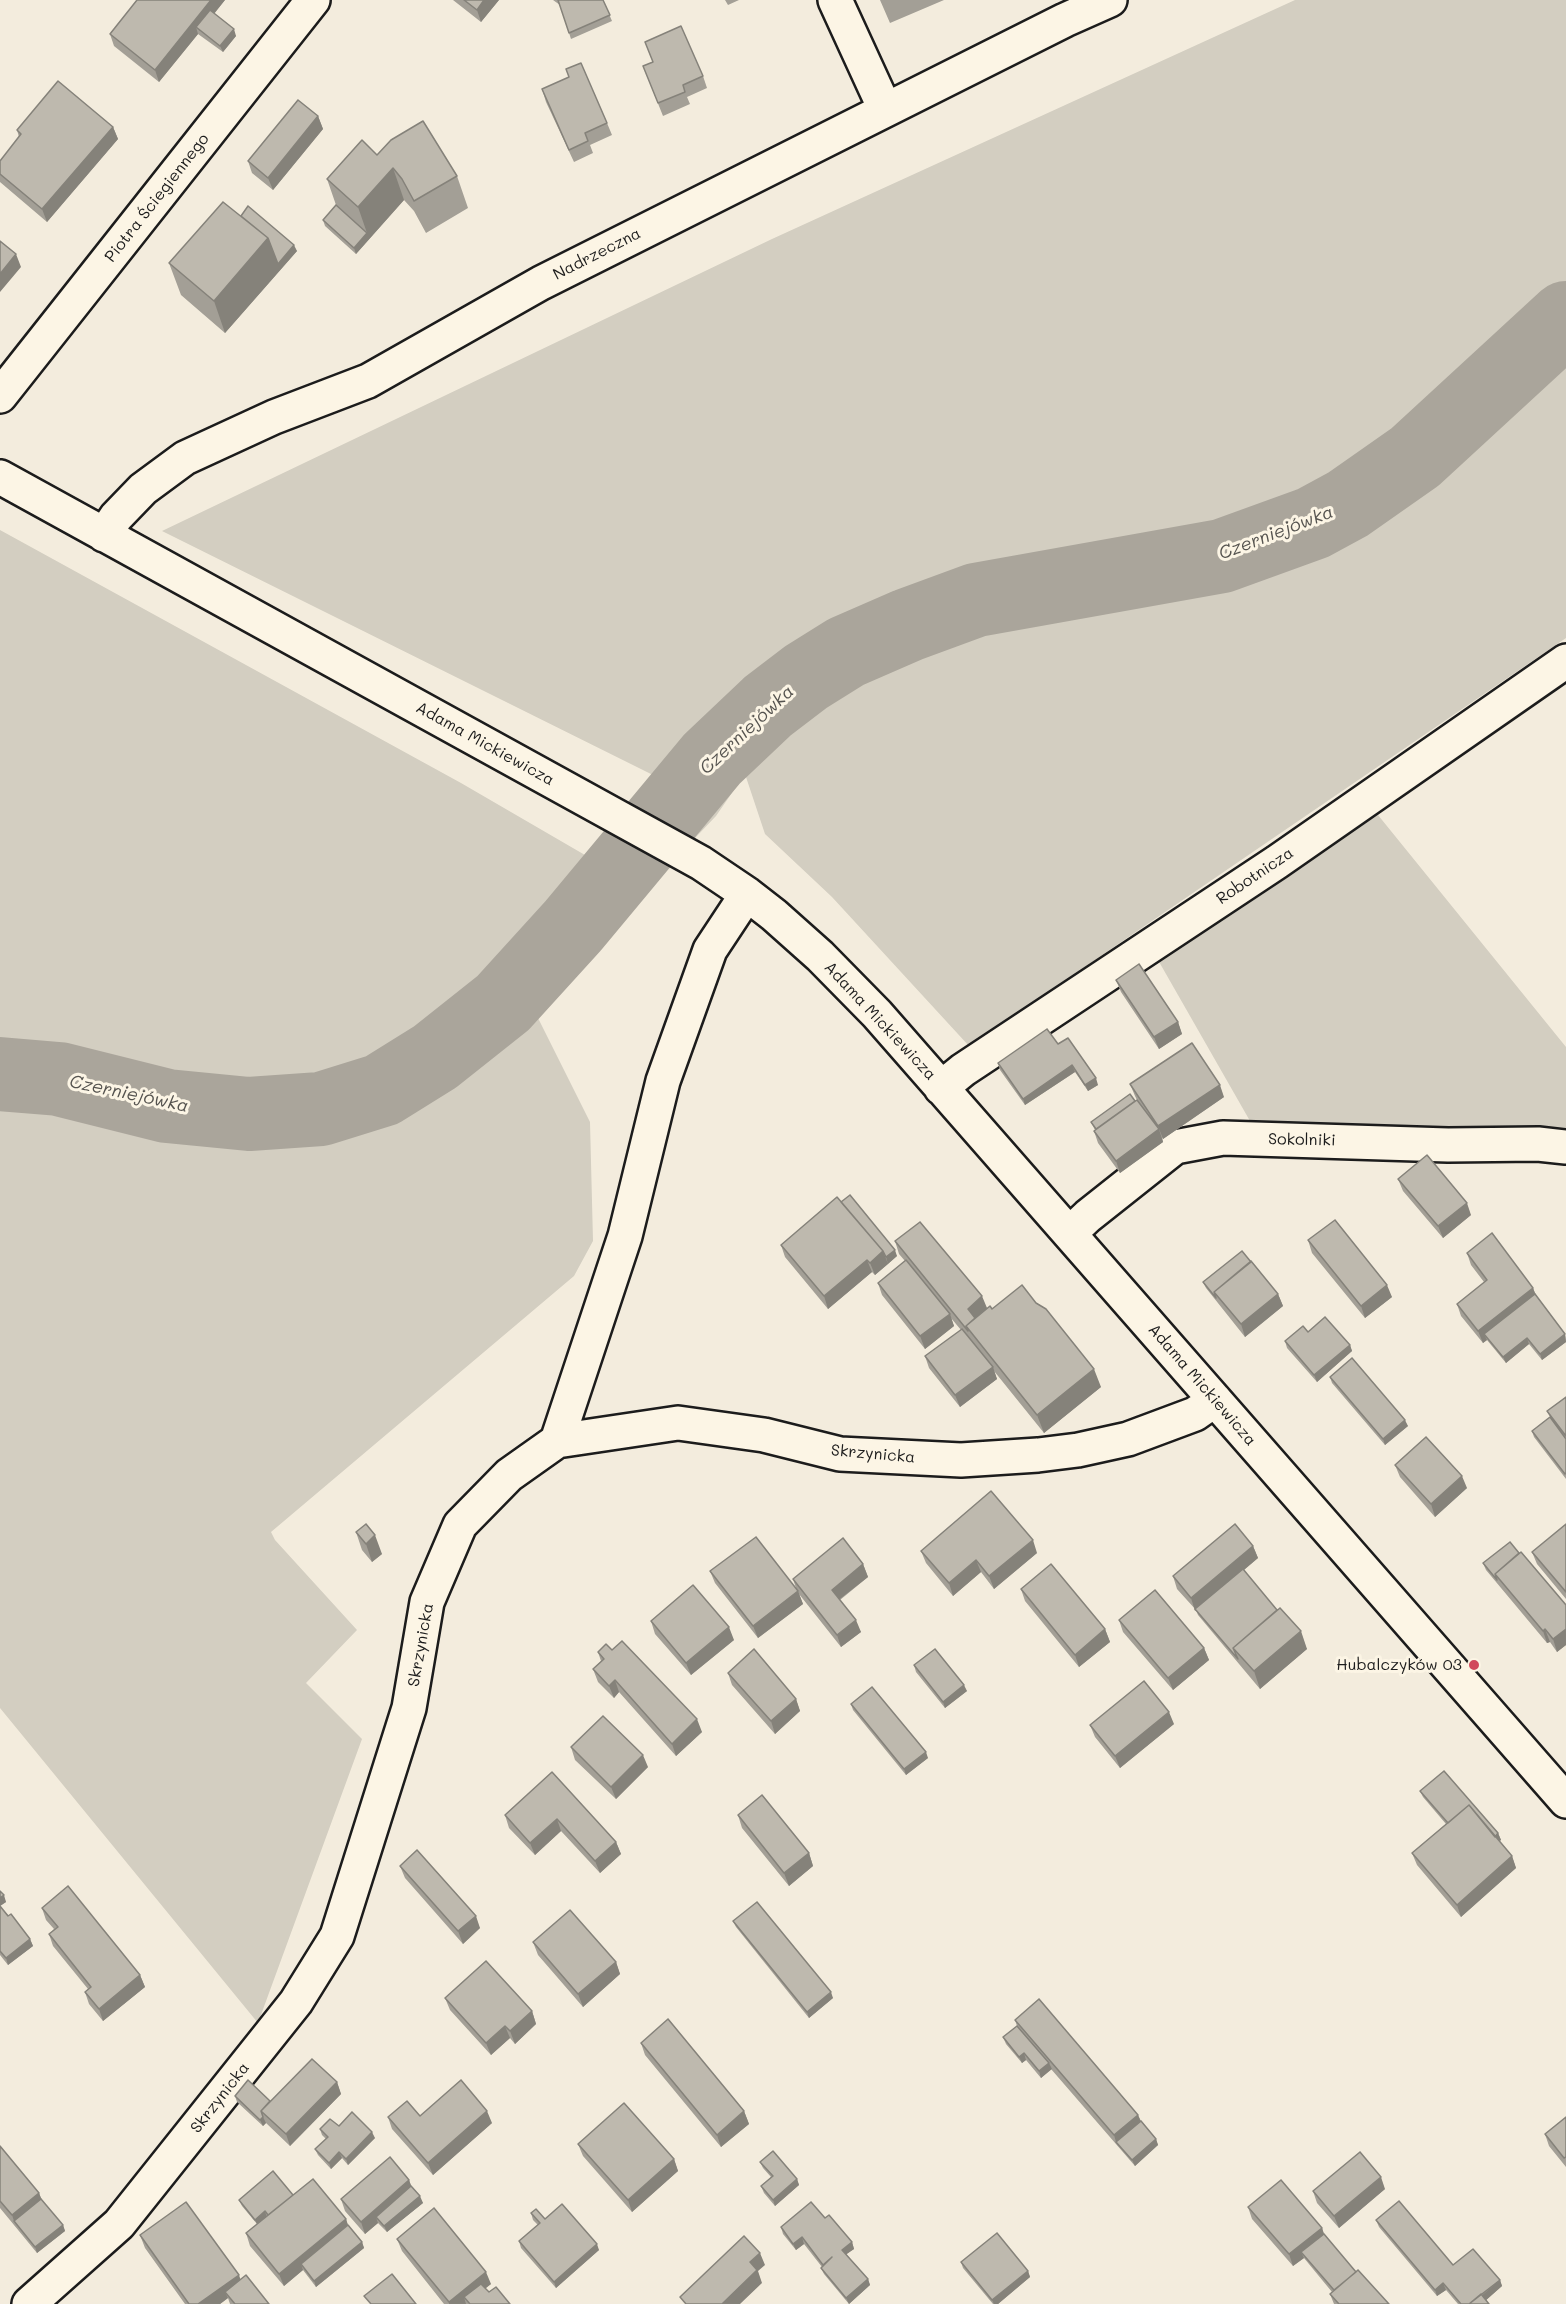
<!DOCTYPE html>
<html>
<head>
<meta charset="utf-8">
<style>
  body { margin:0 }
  canvas { display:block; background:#f3ecdd }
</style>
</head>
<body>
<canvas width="1566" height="2304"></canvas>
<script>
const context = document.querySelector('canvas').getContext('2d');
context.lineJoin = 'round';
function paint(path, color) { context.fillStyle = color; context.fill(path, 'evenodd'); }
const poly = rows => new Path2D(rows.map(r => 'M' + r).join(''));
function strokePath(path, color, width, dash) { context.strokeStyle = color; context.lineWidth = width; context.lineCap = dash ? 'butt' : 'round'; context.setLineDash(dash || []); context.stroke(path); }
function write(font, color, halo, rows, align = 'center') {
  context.font = font + ' Mali,sans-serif'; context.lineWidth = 6; context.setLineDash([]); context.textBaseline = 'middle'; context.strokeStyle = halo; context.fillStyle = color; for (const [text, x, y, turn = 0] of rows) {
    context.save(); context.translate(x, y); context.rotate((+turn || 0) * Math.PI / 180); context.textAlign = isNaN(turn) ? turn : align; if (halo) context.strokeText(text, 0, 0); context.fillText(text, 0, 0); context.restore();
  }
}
paint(poly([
  [1295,0,1566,0,1566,638,969,1046,832,897,765,834,745,774,716,816,655,880,536,1014,590,1122,593,1241,574,1276,271,1532,275,1540,357,1630,306,1683,362,1739,258,2023,0,1708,0,530,461,783,597,862,657,777,162,531,772,239],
  [1378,815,1566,1047,1566,1137,1250,1121,1158,960]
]), '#d3cec1');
strokePath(poly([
  [0,1074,59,1079,167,1106,249,1114,321,1109,382,1090,435,1057,503,1003,573,926,712,759,768,706,806,677,846,652,908,625,976,600,1222,556,1313,523,1348,504,1415,457,1566,318]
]), '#aaa59b', 74);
const minor = poly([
  [835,0,885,109],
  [0,396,313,0],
  [0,477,701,863,747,894,774,915,820,956,877,1014,1566,1801],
  [104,535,116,517,143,489,185,458,274,417,368,381,541,283,1065,20,1110,0],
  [941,1088,963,1070,1277,862,1566,661],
  [1070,1233,1088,1216,1175,1147,1223,1138,1448,1145,1538,1144,1566,1147],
  [557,1441,625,1236,663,1081,710,950,747,894],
  [29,2304,119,2224,296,2002,337,1936,409,1708,427,1602,460,1525,509,1475,557,1441,678,1423,764,1435,840,1454,961,1460,1038,1455,1078,1450,1128,1439,1195,1414,1215,1400]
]);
strokePath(minor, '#1c1c1c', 38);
strokePath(minor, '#fcf5e5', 33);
paint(poly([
  [137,0,225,0,214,14,236,36,223,52,198,34,159,82,114,46,110,34],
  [453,0,499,0,481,22],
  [553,0,603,0,612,21,571,39,560,5],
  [725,0,739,0,728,5],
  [880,0,944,0,890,23],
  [645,42,703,76,707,88,687,97,690,104,663,116,643,66,653,62],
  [542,89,607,123,612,135,590,145,593,153,574,162,546,102],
  [318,116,323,129,273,190,252,173,248,161],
  [113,127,118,139,47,222,0,182,0,161,19,137,17,130],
  [377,155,457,176,468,208,426,233,414,211,404,200,356,254,325,226,323,220,336,205,327,179],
  [241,216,297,251,225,333,181,295,169,263],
  [1116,980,1178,1022,1182,1034,1159,1049,1121,992],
  [1058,1044,1098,1085,1088,1091,1075,1072,1025,1105,1000,1070,998,1063],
  [1130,1084,1224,1097,1163,1139,1162,1137,1163,1142,1120,1173,1098,1143,1094,1131,1095,1130,1091,1122,1135,1101,1138,1102,1135,1096],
  [1398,1179,1471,1215,1443,1238,1403,1191],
  [841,1202,897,1256,875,1275,872,1272,828,1309,785,1257,781,1245],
  [1308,1240,1392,1297,1365,1318,1312,1253],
  [895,1241,987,1308,992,1309,1101,1387,1044,1433,994,1371,997,1379,960,1407,929,1368,925,1356,961,1330,951,1318,954,1326,925,1349,882,1295,878,1283,905,1261,899,1254],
  [1467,1253,1533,1288,1535,1294,1565,1334,1566,1342,1542,1360,1529,1344,1506,1363,1487,1340,1483,1343,1461,1316,1457,1304,1484,1282,1471,1265],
  [1203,1282,1278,1294,1283,1306,1245,1337,1206,1288],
  [1308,1332,1350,1345,1352,1351,1317,1382,1287,1348,1285,1341],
  [1330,1377,1408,1426,1385,1445,1332,1383],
  [1566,1397,1566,1479,1534,1437,1532,1431,1550,1417,1547,1411],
  [1395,1465,1467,1488,1435,1517,1400,1477],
  [1566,1524,1566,1599,1537,1564,1532,1552],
  [356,1532,382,1554,372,1562,362,1550],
  [1253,1546,1258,1558,1244,1570,1307,1649,1260,1689,1198,1615,1196,1610,1177,1589,1173,1576],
  [921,1551,1037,1553,994,1589,981,1572,953,1596,926,1563],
  [1519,1553,1566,1605,1566,1645,1557,1652,1550,1642,1547,1643,1486,1570,1483,1563],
  [863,1564,868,1577,840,1600,861,1632,841,1647,799,1594,803,1604,758,1638,715,1583,710,1571,796,1588,793,1579],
  [1021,1589,1105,1629,1110,1642,1079,1667,1025,1601],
  [1119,1620,1204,1648,1209,1660,1173,1690,1123,1632],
  [651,1621,734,1640,691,1675,655,1634],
  [612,1650,702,1732,676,1756,619,1692,614,1698,598,1682,593,1669,601,1661,598,1652],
  [914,1665,967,1691,945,1708,916,1672],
  [728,1673,796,1699,800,1711,775,1734,732,1685],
  [851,1704,928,1758,906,1775,853,1710],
  [1174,1724,1120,1768,1095,1737,1090,1725],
  [571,1747,648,1767,616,1799,575,1760],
  [552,1772,616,1842,621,1854,600,1873,561,1831,535,1855,509,1828,505,1815],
  [1420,1791,1498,1833,1501,1840,1499,1841,1512,1856,1516,1868,1461,1917,1417,1865,1412,1853,1446,1824,1423,1797],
  [738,1815,809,1853,813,1866,789,1886,742,1828],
  [400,1866,480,1928,463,1944,405,1878],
  [0,1891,6,1902,0,1906,30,1939,33,1946,8,1965,0,1955],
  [42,1908,140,1975,145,1987,103,2021,89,2004,85,1992,88,1989,53,1946,49,1934,54,1929,46,1920],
  [733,1921,833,1998,809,2018,736,1927],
  [533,1942,616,1962,620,1974,583,2007,538,1955],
  [445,1998,532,2011,536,2024,515,2044,510,2038,491,2055,450,2010],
  [1015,2020,1138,2115,1141,2121,1156,2139,1158,2145,1135,2166,1051,2069,1041,2078,1026,2060,1022,2063,1006,2044,1003,2037,1017,2026],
  [641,2043,744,2111,749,2124,721,2147,645,2055],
  [337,2082,341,2094,290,2146,266,2123,263,2126,237,2102,235,2096,270,2101],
  [420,2116,492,2123,433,2175,392,2129,388,2117],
  [1566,2117,1566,2167,1549,2146,1545,2134],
  [339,2126,375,2138,348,2165,342,2158,331,2169,318,2155,315,2149,326,2139,322,2135,320,2129],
  [578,2144,674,2159,678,2171,632,2212,583,2156],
  [0,2146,39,2193,41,2199,63,2225,65,2231,37,2253,0,2208],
  [760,2162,797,2179,799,2185,775,2206,764,2193,761,2186,771,2177,763,2168],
  [409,2180,411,2186,423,2203,387,2232,378,2223,365,2234,345,2211,341,2199],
  [1385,2189,1339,2228,1317,2203,1313,2191],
  [293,2195,346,2219,348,2225,362,2242,364,2248,316,2287,303,2270,284,2286,250,2246,246,2233,257,2224,242,2206,239,2200],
  [1248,2207,1322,2228,1324,2234,1356,2272,1389,2304,1334,2304,1330,2294,1332,2292,1304,2258,1293,2266,1252,2219],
  [531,2213,545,2219,599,2250,556,2288,521,2248,519,2241,538,2225,533,2220],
  [825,2218,852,2242,854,2249,846,2254,868,2279,870,2285,849,2304,824,2274,821,2268,822,2267,804,2244,796,2250,783,2234,781,2227],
  [1376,2220,1453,2265,1500,2280,1502,2286,1486,2300,1489,2304,1458,2304,1446,2290,1437,2296,1379,2227],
  [140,2235,240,2279,269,2304,230,2304,228,2298,220,2304,185,2304,145,2248],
  [397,2239,491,2284,485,2288,489,2292,510,2304,444,2304,402,2251],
  [961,2262,1028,2271,1030,2277,998,2304,993,2304,963,2268]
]), '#a39f96');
paint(poly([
  [211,0,225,0,200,31,196,27,198,34,159,82,155,70],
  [484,0,499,0,481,22,477,10],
  [234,29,236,36,223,52,220,46],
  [318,116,323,129,273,190,268,178],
  [113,127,118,139,47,222,42,209],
  [393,168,404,200,356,254,354,248,367,233,358,207],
  [268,238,294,245,297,251,225,333,214,301],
  [16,254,21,267,0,292,0,274],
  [1178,1022,1182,1034,1159,1049,1154,1037],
  [1072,1065,1075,1072,1025,1105,1023,1099],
  [1096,1078,1098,1085,1088,1091,1085,1085],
  [1220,1085,1224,1097,1163,1139,1158,1126],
  [1159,1129,1163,1142,1120,1173,1116,1161],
  [1467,1203,1471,1215,1443,1238,1438,1226],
  [895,1250,897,1256,888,1264,886,1257],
  [883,1251,888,1264,875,1275,870,1263],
  [867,1260,872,1272,828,1309,824,1296],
  [1387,1285,1392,1297,1365,1318,1361,1306],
  [1533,1288,1538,1300,1484,1334,1487,1340,1483,1343,1478,1331],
  [1278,1294,1283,1306,1245,1337,1241,1324],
  [982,1296,987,1308,972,1321,968,1309],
  [950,1314,954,1326,925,1349,920,1336],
  [1565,1334,1566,1342,1542,1360,1540,1354],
  [1527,1338,1529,1344,1506,1363,1503,1357],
  [1350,1345,1352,1351,1317,1382,1314,1375],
  [993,1367,997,1379,960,1407,955,1395],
  [1094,1369,1101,1387,1044,1433,1037,1415],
  [1405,1420,1408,1426,1385,1445,1383,1439],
  [1462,1476,1467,1488,1435,1517,1431,1504],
  [375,1535,382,1554,372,1562,366,1544],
  [1033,1540,1037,1553,994,1589,989,1576],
  [1253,1546,1258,1558,1195,1611,1191,1598],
  [976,1560,981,1572,953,1596,949,1583],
  [863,1564,868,1577,836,1602,832,1590],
  [798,1591,803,1604,758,1638,753,1626],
  [856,1620,861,1632,841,1647,837,1635],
  [729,1627,734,1640,691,1675,686,1663],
  [1105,1629,1110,1642,1079,1667,1075,1655],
  [1545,1629,1550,1642,1547,1643,1543,1631],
  [1566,1629,1566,1645,1557,1652,1553,1639],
  [1301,1631,1307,1649,1260,1689,1254,1671],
  [1204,1648,1209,1660,1173,1690,1168,1678],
  [615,1680,619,1692,614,1698,609,1686],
  [964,1685,967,1691,945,1708,943,1702],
  [796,1699,800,1711,775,1734,771,1721],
  [1169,1712,1174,1724,1120,1768,1115,1756],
  [697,1719,702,1732,676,1756,672,1744],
  [926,1752,928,1758,906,1775,904,1769],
  [643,1755,648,1767,616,1799,611,1787],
  [557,1819,561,1831,535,1855,530,1843],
  [1498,1833,1501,1840,1496,1844,1494,1838],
  [616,1842,621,1854,600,1873,595,1861],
  [809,1853,813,1866,789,1886,784,1873],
  [1512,1856,1516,1868,1461,1917,1457,1905],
  [4,1895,6,1902,0,1906,0,1898],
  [476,1916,480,1928,463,1944,458,1931],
  [30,1939,33,1946,8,1965,6,1958],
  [616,1962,620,1974,583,2007,578,1994],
  [140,1975,145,1987,103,2021,99,2009],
  [831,1992,833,1998,809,2018,807,2012],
  [532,2011,536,2024,515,2044,510,2031],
  [505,2026,510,2038,491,2055,486,2043],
  [1024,2053,1026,2060,1022,2063,1019,2057],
  [1049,2063,1052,2069,1041,2078,1039,2071],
  [337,2082,341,2094,290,2146,286,2134],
  [487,2111,492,2123,433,2175,428,2163],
  [744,2111,749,2124,721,2147,717,2135],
  [1138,2115,1143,2127,1116,2142,1114,2135],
  [263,2117,266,2123,263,2126,260,2120],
  [372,2132,375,2138,348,2165,346,2159],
  [1156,2139,1158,2145,1135,2166,1132,2160],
  [339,2152,342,2158,331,2169,329,2163],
  [674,2159,678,2171,632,2212,628,2200],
  [1381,2177,1385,2189,1339,2228,1334,2216],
  [797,2179,799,2185,775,2206,773,2200],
  [409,2180,414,2193,376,2217,378,2223,365,2234,361,2222],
  [39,2193,44,2205,14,2221,12,2215],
  [420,2196,423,2203,387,2232,384,2226],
  [265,2211,267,2218,258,2226,255,2220],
  [346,2219,350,2232,301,2264,303,2270,284,2286,279,2274],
  [63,2225,65,2231,37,2253,35,2247],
  [1322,2228,1326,2240,1301,2252,1304,2258,1293,2266,1289,2254],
  [802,2237,804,2244,796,2250,793,2244],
  [362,2242,364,2248,316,2287,314,2281],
  [852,2242,854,2249,844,2256,842,2250],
  [597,2244,599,2250,556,2288,554,2282],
  [760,2253,765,2265,758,2271,762,2283,740,2304,722,2304,750,2262],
  [1028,2271,1030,2277,998,2304,994,2304,992,2300],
  [486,2272,491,2284,469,2302,464,2297,466,2304,449,2304,449,2302],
  [239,2275,243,2287,225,2292,228,2298,220,2304,198,2304],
  [868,2279,870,2285,849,2304,846,2298],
  [1500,2280,1502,2286,1484,2302,1480,2297],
  [1443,2283,1446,2290,1437,2296,1435,2290]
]), '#85827a');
const building = poly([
  [137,0,211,0,155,70,110,34,137,0],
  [464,0,484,0,477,10,464,0],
  [558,0,603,0,610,15,569,33,558,0],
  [210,10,234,29,220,46,196,27,210,10],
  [681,26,703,76,683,85,685,92,658,103,643,66,653,62,645,42,681,26],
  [581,63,607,123,585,133,588,141,569,150,542,89,569,77,566,69,581,63],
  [58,81,113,127,42,209,0,174,0,161,21,134,17,130,58,81],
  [298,100,318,116,268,178,248,161,298,100],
  [423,121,457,176,414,201,402,179,393,168,358,207,327,179,362,140,377,155,391,140,423,121],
  [223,202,268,238,214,301,169,263,223,202],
  [336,205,367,233,354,248,323,220,336,205],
  [248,206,294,245,278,264,268,238,241,216,248,206],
  [0,241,16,254,0,274,0,241],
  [1139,964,1178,1022,1154,1037,1116,980,1139,964],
  [1047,1029,1058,1044,1068,1038,1096,1078,1085,1085,1072,1065,1023,1099,998,1063,1047,1029],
  [1192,1043,1220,1085,1158,1126,1130,1084,1192,1043],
  [1130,1094,1135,1101,1096,1129,1091,1122,1130,1094],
  [1137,1100,1159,1129,1116,1161,1094,1131,1137,1100],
  [1427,1155,1467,1203,1438,1226,1398,1179,1427,1155],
  [850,1195,895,1250,886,1257,883,1251,841,1202,850,1195],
  [837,1197,883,1251,870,1263,867,1260,824,1296,781,1245,837,1197],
  [1335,1220,1387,1285,1361,1306,1308,1240,1335,1220],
  [920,1222,982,1296,968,1309,975,1318,966,1326,968,1331,895,1241,920,1222],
  [1492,1233,1533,1288,1478,1331,1457,1304,1487,1280,1467,1253,1492,1233],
  [1242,1251,1251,1262,1214,1292,1216,1298,1203,1282,1242,1251],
  [906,1260,950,1314,920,1336,878,1283,906,1260],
  [1251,1261,1278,1294,1241,1324,1214,1292,1251,1261],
  [1022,1285,1036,1303,1046,1309,1094,1369,1037,1415,966,1326,990,1306,992,1309,1022,1285],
  [1535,1294,1565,1334,1540,1354,1527,1338,1503,1357,1484,1334,1535,1294],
  [1325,1317,1350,1345,1314,1375,1285,1341,1303,1326,1308,1332,1325,1317],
  [962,1329,993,1367,955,1395,925,1356,962,1329],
  [1352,1358,1405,1420,1383,1439,1330,1377,1352,1358],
  [1566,1397,1566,1436,1547,1411,1566,1397],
  [1550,1417,1566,1439,1566,1473,1565,1474,1532,1431,1550,1417],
  [1426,1437,1462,1476,1431,1504,1395,1465,1426,1437],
  [991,1491,1033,1540,989,1576,976,1560,949,1583,921,1551,991,1491],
  [366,1524,375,1535,366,1544,356,1532,366,1524],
  [1235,1524,1253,1546,1191,1598,1173,1576,1235,1524],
  [1566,1524,1566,1592,1532,1552,1566,1524],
  [756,1537,798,1591,753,1626,710,1571,756,1537],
  [843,1538,863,1564,832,1590,856,1620,837,1635,793,1579,843,1538],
  [1510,1542,1519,1553,1495,1574,1497,1580,1483,1563,1510,1542],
  [1521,1552,1566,1605,1566,1629,1553,1639,1545,1629,1543,1631,1495,1574,1521,1552],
  [1051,1564,1105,1629,1075,1655,1021,1589,1051,1564],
  [1243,1569,1277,1610,1233,1648,1238,1659,1195,1609,1243,1569],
  [693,1585,729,1627,686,1663,651,1621,693,1585],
  [1155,1590,1204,1648,1168,1678,1119,1620,1155,1590],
  [1280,1608,1301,1631,1254,1671,1233,1648,1280,1608],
  [622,1641,697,1719,672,1744,615,1680,609,1686,593,1669,604,1659,598,1652,606,1644,612,1650,622,1641],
  [754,1649,796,1699,771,1721,728,1673,754,1649],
  [935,1649,964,1685,943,1702,914,1665,935,1649],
  [1144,1681,1169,1712,1115,1756,1090,1725,1144,1681],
  [872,1687,926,1752,904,1769,851,1704,872,1687],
  [603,1716,643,1755,611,1787,571,1747,603,1716],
  [1444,1771,1498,1833,1495,1837,1469,1805,1448,1823,1420,1791,1444,1771],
  [552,1772,616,1842,595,1861,557,1819,530,1843,505,1815,552,1772],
  [762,1795,809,1853,784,1873,738,1815,762,1795],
  [1469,1805,1512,1856,1457,1905,1412,1853,1469,1805],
  [417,1850,476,1916,458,1931,400,1866,417,1850],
  [68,1886,140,1975,99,2009,85,1992,91,1987,49,1934,58,1927,42,1908,68,1886],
  [0,1891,4,1895,0,1898,0,1891],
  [757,1902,831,1992,807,2012,733,1921,757,1902],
  [0,1906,8,1916,11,1914,30,1939,6,1958,0,1951,0,1906],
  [570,1910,616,1962,578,1994,533,1942,570,1910],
  [486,1961,532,2011,510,2031,505,2026,486,2043,445,1998,486,1961],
  [1039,1999,1138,2115,1114,2135,1015,2020,1039,1999],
  [668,2019,744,2111,717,2135,641,2043,668,2019],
  [1017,2026,1049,2063,1039,2071,1024,2053,1019,2057,1003,2037,1017,2026],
  [312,2059,337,2082,286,2134,261,2111,312,2059],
  [248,2080,270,2101,261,2111,263,2117,260,2120,235,2096,248,2080],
  [461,2080,487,2111,428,2163,388,2117,407,2101,420,2116,461,2080],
  [624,2103,674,2159,628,2200,578,2144,624,2103],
  [352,2112,372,2132,346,2159,339,2152,329,2163,315,2149,328,2137,320,2129,330,2119,339,2126,352,2112],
  [1566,2117,1566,2157,1564,2158,1545,2134,1566,2117],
  [1141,2121,1156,2139,1132,2160,1116,2142,1141,2121],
  [0,2146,39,2193,12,2215,0,2201,0,2146],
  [773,2151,797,2179,773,2200,761,2186,773,2176,760,2162,773,2151],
  [1360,2152,1381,2177,1334,2216,1313,2191,1360,2152],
  [390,2157,409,2180,361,2222,341,2199,390,2157],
  [273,2171,293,2195,268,2215,265,2211,255,2220,239,2200,273,2171],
  [313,2179,346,2219,279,2274,246,2233,313,2179],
  [1281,2180,1322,2228,1289,2254,1248,2207,1281,2180],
  [411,2186,420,2196,384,2226,376,2217,411,2186],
  [41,2199,63,2225,35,2247,14,2221,41,2199],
  [1399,2201,1453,2265,1473,2249,1500,2280,1469,2304,1461,2304,1443,2283,1435,2290,1376,2220,1399,2201],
  [186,2202,239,2275,198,2304,189,2304,140,2235,186,2202],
  [811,2202,825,2218,829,2215,852,2242,842,2250,868,2279,846,2298,821,2268,832,2257,823,2265,802,2237,793,2244,781,2227,811,2202],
  [562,2204,597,2244,554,2282,519,2241,540,2223,531,2213,536,2209,545,2219,562,2204],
  [434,2208,486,2272,449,2302,397,2239,434,2208],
  [348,2225,362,2242,314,2281,301,2264,348,2225],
  [997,2233,1028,2271,992,2300,961,2262,997,2233],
  [1324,2234,1356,2272,1334,2290,1301,2252,1324,2234],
  [744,2236,760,2253,750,2262,757,2270,722,2304,686,2304,680,2297,744,2236],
  [1358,2270,1389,2304,1339,2304,1330,2294,1358,2270],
  [392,2274,416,2304,371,2304,364,2296,392,2274],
  [246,2275,269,2304,235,2304,225,2292,246,2275],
  [481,2284,489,2292,496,2287,510,2304,470,2304,464,2297,481,2284],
  [1481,2294,1489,2304,1469,2304,1481,2294]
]);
paint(building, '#beb9ae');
strokePath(building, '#85827a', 1.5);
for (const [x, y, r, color] of [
  [1474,1665,6,"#d1495b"]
]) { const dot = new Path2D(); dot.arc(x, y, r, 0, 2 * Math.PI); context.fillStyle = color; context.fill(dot); strokePath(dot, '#fcf5e5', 2); }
write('16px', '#1c1c1c', '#fcf5e5', [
  ["Piotra Ściegiennego",157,198,-52],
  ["Nadrzeczna",597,254,-27],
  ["Adama Mickiewicza",485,744,29],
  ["Robotnicza",1255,876,-34],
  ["Adama Mickiewicza",880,1021,47],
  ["Sokolniki",1302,1140,1],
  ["Adama Mickiewicza",1202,1385,49],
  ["Skrzynicka",873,1454,5],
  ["Skrzynicka",421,1645,-80],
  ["Skrzynicka",220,2098,-52]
]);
write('16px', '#1c1c1c', '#fcf5e5', [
  ["Hubalczyków 03",1462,1665]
], 'right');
write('italic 18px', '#55534f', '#fcf5e5', [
  ["Czerniejówka",1276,533,-21],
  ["Czerniejówka",747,730,-43],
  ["Czerniejówka",129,1094,12]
]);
</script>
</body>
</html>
